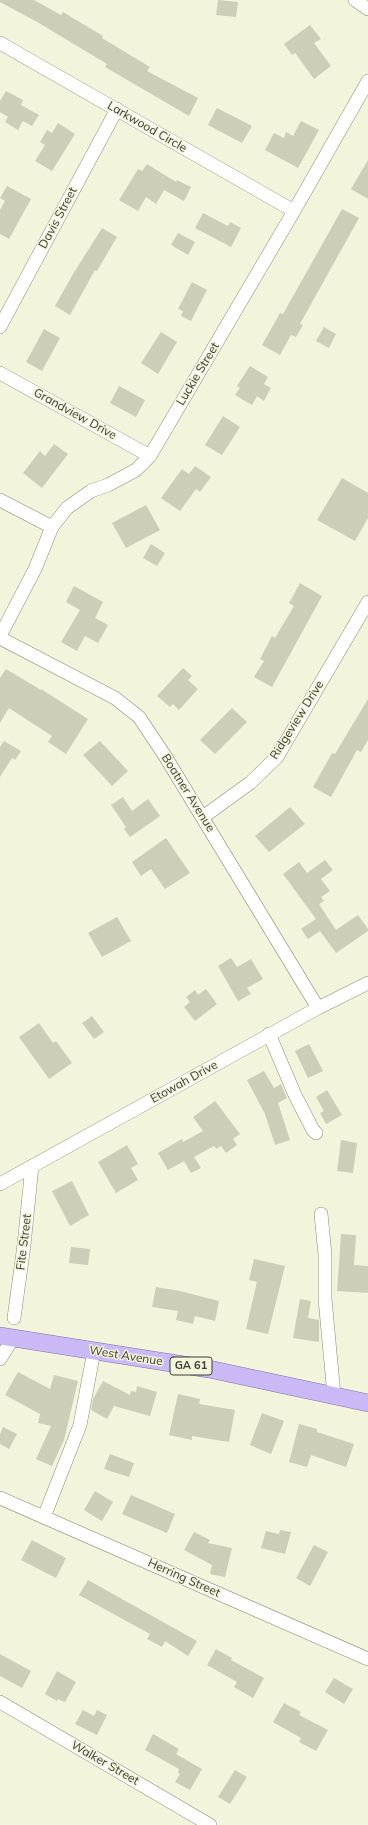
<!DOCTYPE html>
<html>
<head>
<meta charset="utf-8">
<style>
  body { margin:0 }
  canvas { display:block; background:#f3f4dc }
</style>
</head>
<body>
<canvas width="368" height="1825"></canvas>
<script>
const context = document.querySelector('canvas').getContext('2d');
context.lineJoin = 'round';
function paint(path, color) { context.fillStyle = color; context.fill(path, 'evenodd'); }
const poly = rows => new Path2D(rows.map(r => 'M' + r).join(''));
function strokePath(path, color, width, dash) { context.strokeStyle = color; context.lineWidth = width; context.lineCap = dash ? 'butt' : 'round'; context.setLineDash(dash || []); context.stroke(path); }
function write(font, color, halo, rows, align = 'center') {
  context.font = font + ' Mulish,sans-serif'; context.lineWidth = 3; context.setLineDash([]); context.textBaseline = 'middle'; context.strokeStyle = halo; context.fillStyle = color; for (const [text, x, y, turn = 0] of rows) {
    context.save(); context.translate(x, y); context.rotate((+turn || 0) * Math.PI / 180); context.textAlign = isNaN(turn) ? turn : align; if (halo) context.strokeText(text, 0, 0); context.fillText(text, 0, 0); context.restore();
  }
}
paint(poly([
  [0,0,34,0,61,15,63,12,103,36,102,38,150,67,147,71,198,98,189,116,105,67,107,64,39,23,0,2],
  [218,0,238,2,236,17,216,15],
  [310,25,321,39,314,43,331,66,314,79,295,53,292,55,284,44],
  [6,91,23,100,21,105,39,115,32,126,23,121,18,130,5,122,8,117,0,112,0,101],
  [217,108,252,126,242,143,208,125],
  [301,121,319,130,298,168,265,150,274,133,284,138,286,132,293,136],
  [58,123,75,134,52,171,35,161,45,145,40,142,47,130,52,133],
  [368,160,368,199,351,189],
  [147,164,176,182,177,180,191,187,184,201,164,190,156,204,146,197,138,211,119,200,138,169,142,171],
  [7,186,31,199,9,239,0,234,0,210,5,201,0,198],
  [342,209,359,218,300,324,303,325,296,337,291,335,280,355,262,345,280,313,283,314],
  [203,213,228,226,230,222,241,228,231,247,195,228],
  [102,228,117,237,97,271,95,270,70,315,55,306,73,274],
  [178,233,195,242,188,255,171,245],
  [192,282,207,290,191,321,181,316,183,311,178,309],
  [324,327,336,334,329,348,316,341],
  [44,329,60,338,42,371,26,362],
  [161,332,177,342,158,374,141,363],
  [250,366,268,377,264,384,271,388,264,401,257,396,252,405,235,395,240,388,237,386],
  [119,386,145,400,136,417,110,403],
  [223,416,240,427,222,455,205,445],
  [54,444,68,454,42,488,23,473,40,451,45,456],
  [195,466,211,477,200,492,196,489,180,511,161,498,182,469,189,474],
  [342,478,368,493,368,518,355,541,317,520],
  [146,505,160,530,126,548,112,523],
  [151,544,165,553,157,566,143,558],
  [300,583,322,596,272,687,254,677,264,661,260,659,272,636,275,638,294,606,289,603],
  [74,586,103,602,95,618,108,625,98,643,85,636,77,651,61,642,80,610,66,602],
  [183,668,192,676,188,680,198,689,179,710,173,704,170,707,157,696],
  [6,669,41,690,41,689,88,719,66,754,48,742,52,736,9,708,0,723,0,678],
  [368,699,368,740,361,752,357,750,331,797,313,787,332,753,335,754],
  [232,708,247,722,215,754,200,740],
  [4,741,21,751,15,760,12,758,0,777,0,747],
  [100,741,128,771,112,786,83,755],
  [123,797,132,811,148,799,160,816,130,837,124,829,126,827,111,805],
  [290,807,305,824,269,852,255,836],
  [166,838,190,873,165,889,151,869,141,876,132,862],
  [325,860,333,870,321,879,330,891,321,897,324,901,319,904,336,930,358,915,368,929,368,931,336,953,320,931,308,939,301,929,316,919,283,874,299,862,307,873],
  [117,917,131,941,102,957,88,933],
  [231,958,237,967,251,959,263,979,247,988,251,994,238,1001,218,966],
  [206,989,217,1004,195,1021,184,1007,190,1002,186,997,195,990,198,995],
  [92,1016,104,1032,94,1039,82,1023],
  [39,1023,53,1043,56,1041,72,1063,49,1079,19,1037],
  [309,1044,323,1071,308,1078,295,1051],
  [264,1071,274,1088,281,1084,287,1098,278,1103,290,1140,275,1145,265,1114,247,1080],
  [327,1090,342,1115,326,1124,320,1113,324,1111,316,1097],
  [215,1101,240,1134,233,1139,237,1145,226,1153,221,1146,216,1149,214,1146,194,1157,201,1168,191,1173,184,1161,168,1170,158,1153,182,1139,183,1142,203,1131,193,1117],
  [341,1140,357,1143,353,1173,337,1171],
  [127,1145,138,1164,131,1168,138,1180,116,1193,98,1162],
  [72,1181,89,1215,70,1226,52,1191],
  [341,1234,356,1235,354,1265,368,1266,368,1293,337,1291],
  [71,1247,90,1249,88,1265,69,1263],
  [254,1259,285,1266,268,1334,246,1329,257,1282,249,1280],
  [156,1287,180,1291,219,1301,215,1321,195,1316,193,1324,176,1320,178,1311,152,1307],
  [300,1299,311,1301,308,1318,319,1320,319,1342,293,1338],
  [18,1372,50,1389,54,1375,78,1381,64,1440,52,1466,36,1459,51,1426,38,1423,40,1414,5,1395],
  [103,1381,130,1395,131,1391,136,1392,137,1386,157,1392,150,1416,114,1406,107,1419,91,1410,93,1399],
  [178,1394,200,1399,199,1404,235,1410,229,1442,192,1436,192,1440,169,1435],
  [262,1413,284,1421,271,1454,250,1445],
  [299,1424,317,1429,317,1432,354,1444,346,1467,311,1455,307,1467,289,1462],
  [3,1427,17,1434,9,1449,0,1444,0,1434],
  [110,1454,134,1463,129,1477,104,1469],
  [95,1491,113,1502,102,1521,84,1510],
  [131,1495,175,1514,167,1533,122,1514],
  [280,1530,291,1532,285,1554,261,1548,266,1531,279,1534],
  [194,1532,210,1540,208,1543,232,1548,225,1577,210,1574,212,1565,184,1550],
  [32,1540,66,1558,56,1578,21,1560],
  [314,1545,328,1552,310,1586,296,1578],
  [88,1580,197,1641,188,1656,165,1641,162,1647,147,1639,150,1634,79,1595],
  [216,1649,232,1658,231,1660,264,1678,253,1698,234,1687,237,1682,207,1665],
  [0,1654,31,1671,22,1688,0,1676],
  [57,1671,76,1682,65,1702,58,1699,57,1701,45,1694],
  [334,1678,353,1689,344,1704,325,1692],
  [284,1703,301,1712,299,1715,328,1730,316,1751,299,1742,301,1738,273,1722],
  [83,1710,94,1716,97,1710,107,1715,97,1735,75,1724],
  [153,1734,179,1749,176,1754,202,1769,190,1790,175,1782,180,1774,178,1773,179,1769,145,1750],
  [235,1770,247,1777,230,1804,218,1797]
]), '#cdceb7');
const minor = poly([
  [355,0,368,9],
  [0,43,294,211],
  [0,327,117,109],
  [0,373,150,456],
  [0,500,52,527],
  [0,636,35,569,52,527,67,508,91,491,108,485,136,470,150,456,294,211,368,81],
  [0,638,115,698,139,717,165,756,318,1008],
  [203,817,250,783,277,757,368,602],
  [269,1034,295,1095,313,1130,316,1133],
  [0,1184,318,1008,368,983],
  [321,1214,325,1255,325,1299,334,1395],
  [14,1318,24,1245,32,1166],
  [0,1359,13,1338],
  [0,1498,368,1659],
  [44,1517,80,1425,94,1351],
  [0,1702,210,1825]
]);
const major = poly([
  [0,1336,209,1369,368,1403]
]);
strokePath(minor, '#8a8b75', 14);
strokePath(major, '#816fac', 18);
strokePath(minor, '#fff', 13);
strokePath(major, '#cab9f4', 17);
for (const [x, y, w] of [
  [191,1366,42]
]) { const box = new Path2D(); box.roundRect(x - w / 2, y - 9, w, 18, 3); context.fillStyle = '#f3f4dc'; context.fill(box); strokePath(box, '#3d3e34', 1); }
write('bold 11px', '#3d3e34', null, [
  ["GA 61",191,1366]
]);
write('12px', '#3d3e34', '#f3f4dc', [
  ["Larkwood Circle",147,127,30],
  ["Davis Street",58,218,-62],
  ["Luckie Street",198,374,-59],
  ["Grandview Drive",75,414,29],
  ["Ridgeview Drive",297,720,-58],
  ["Boatner Avenue",188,793,58],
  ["Etowah Drive",184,1082,-29],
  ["Fite Street",24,1242,-83],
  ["West Avenue",126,1356,9],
  ["Herring Street",184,1578,24],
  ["Walker Street",105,1763,30]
]);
</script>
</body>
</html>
